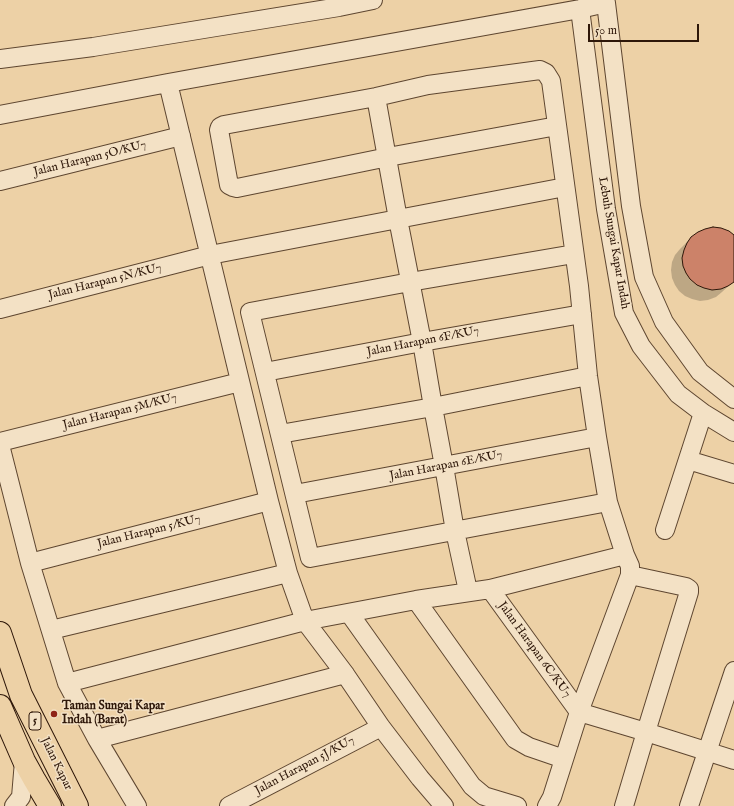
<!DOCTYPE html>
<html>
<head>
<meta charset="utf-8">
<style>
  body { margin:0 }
  #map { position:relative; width:734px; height:806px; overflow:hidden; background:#edd1a6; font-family:"IM FELL English",serif }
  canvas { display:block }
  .scale { position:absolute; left:588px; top:24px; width:111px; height:18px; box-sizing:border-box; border:2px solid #2e1709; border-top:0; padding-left:5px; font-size:12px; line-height:14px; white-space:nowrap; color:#2e1709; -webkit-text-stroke:3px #f3e1c5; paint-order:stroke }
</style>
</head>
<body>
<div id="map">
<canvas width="734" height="806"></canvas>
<div class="scale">50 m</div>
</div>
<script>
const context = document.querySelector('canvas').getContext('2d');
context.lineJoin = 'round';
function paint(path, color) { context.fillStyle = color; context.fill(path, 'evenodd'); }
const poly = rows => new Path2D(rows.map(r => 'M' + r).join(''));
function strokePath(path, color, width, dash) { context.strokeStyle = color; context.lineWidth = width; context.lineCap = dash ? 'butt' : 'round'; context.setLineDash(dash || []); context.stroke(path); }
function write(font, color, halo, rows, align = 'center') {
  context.font = font + ' "IM FELL English",serif'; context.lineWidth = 3; context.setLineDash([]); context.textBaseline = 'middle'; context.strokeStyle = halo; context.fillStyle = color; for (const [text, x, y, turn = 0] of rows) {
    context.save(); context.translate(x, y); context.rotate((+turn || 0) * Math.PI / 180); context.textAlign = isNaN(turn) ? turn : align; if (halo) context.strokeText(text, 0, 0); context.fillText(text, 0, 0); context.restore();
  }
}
paint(poly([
  [734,236,734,281,722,292,716,297,708,300,700,301,692,299,685,296,679,291,675,285,672,278,671,270,672,262,675,255,680,249,692,237]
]), '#0003');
const building = poly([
  [713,227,721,228,729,231,734,235,734,282,728,286,721,289,712,290,704,288,697,285,690,279,686,273,683,266,682,258,684,250,687,243,691,237,698,232,705,229,713,227]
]);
paint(building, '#cc8269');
strokePath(building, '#2e1709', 1);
const minor = poly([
  [580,9,606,209,624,313,641,346,678,394,703,413,734,432],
  [0,59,93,47,339,7,373,0],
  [168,83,269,501,288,573,305,621,345,674,381,727,420,778,444,806],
  [376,97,398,219,422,342,433,407,444,466,455,531,468,591],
  [0,115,168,83,580,9,606,3,631,206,644,277,664,322,700,372,734,399],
  [0,181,181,136],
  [574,254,410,282,250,312,310,558,608,502],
  [0,309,210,255,565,187],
  [265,372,422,342,582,314],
  [280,434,433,407,588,376],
  [0,442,240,382],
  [0,445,30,563,67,683,97,739,137,806],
  [688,460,734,474],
  [295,494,597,437],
  [665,530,703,413],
  [30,563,269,501],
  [490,589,579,712,646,732,734,760],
  [416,600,515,739,529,747,564,759],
  [349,613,472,786,484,796,517,806],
  [51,630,288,573],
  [67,683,305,621,416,600,490,589,625,555],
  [97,739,345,674],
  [14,806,21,797,24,761],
  [229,806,381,727],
  [547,806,552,797,579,712,630,575,630,566,625,555,608,502,597,437,588,376,579,286,551,81,546,73,540,70,428,85,376,97,224,125,220,127,219,130,229,185,233,187,237,188,388,157,557,126],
  [624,806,646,732,689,592,689,589,686,587,630,575],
  [689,806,734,671]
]);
const highway = poly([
  [0,633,21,695,77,806],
  [0,706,24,761,34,779,50,806]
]);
strokePath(minor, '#5e4630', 20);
strokePath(highway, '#2e1709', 24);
strokePath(minor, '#f3e1c5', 18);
strokePath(highway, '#edd1a6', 22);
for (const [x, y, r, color] of [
  [54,714,4,"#8f2418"]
]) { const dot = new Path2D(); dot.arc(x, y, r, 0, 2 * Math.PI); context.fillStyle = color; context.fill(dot); strokePath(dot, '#f3e1c5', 1.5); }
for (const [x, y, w] of [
  [35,721,12]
]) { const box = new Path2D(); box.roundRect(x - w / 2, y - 9, w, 18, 3); context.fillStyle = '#f3e1c5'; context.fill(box); strokePath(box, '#2e1709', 1); }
write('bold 11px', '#2e1709', null, [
  ["5",35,721]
]);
write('12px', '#2e1709', '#f3e1c5', [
  ["Jalan Harapan 5O/KU7",90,159,-14],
  ["Lebuh Sungai Kapar Indah",613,243,80],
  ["Jalan Harapan 5N/KU7",105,282,-14],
  ["Jalan Harapan 6F/KU7",423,342,-11],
  ["Jalan Harapan 5M/KU7",120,412,-14],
  ["Jalan Harapan 6E/KU7",446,466,-11],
  ["Jalan Harapan 5/KU7",149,532,-14],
  ["Jalan Harapan 6C/KU7",534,650,54],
  ["Jalan Kapar",56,764,64],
  ["Jalan Harapan 5J/KU7",305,766,-28]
]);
write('bold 12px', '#2e1709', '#f3e1c5', [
  ["Taman Sungai Kapar",62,707],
  ["Indah (Barat)",62,721]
], 'left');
</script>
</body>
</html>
